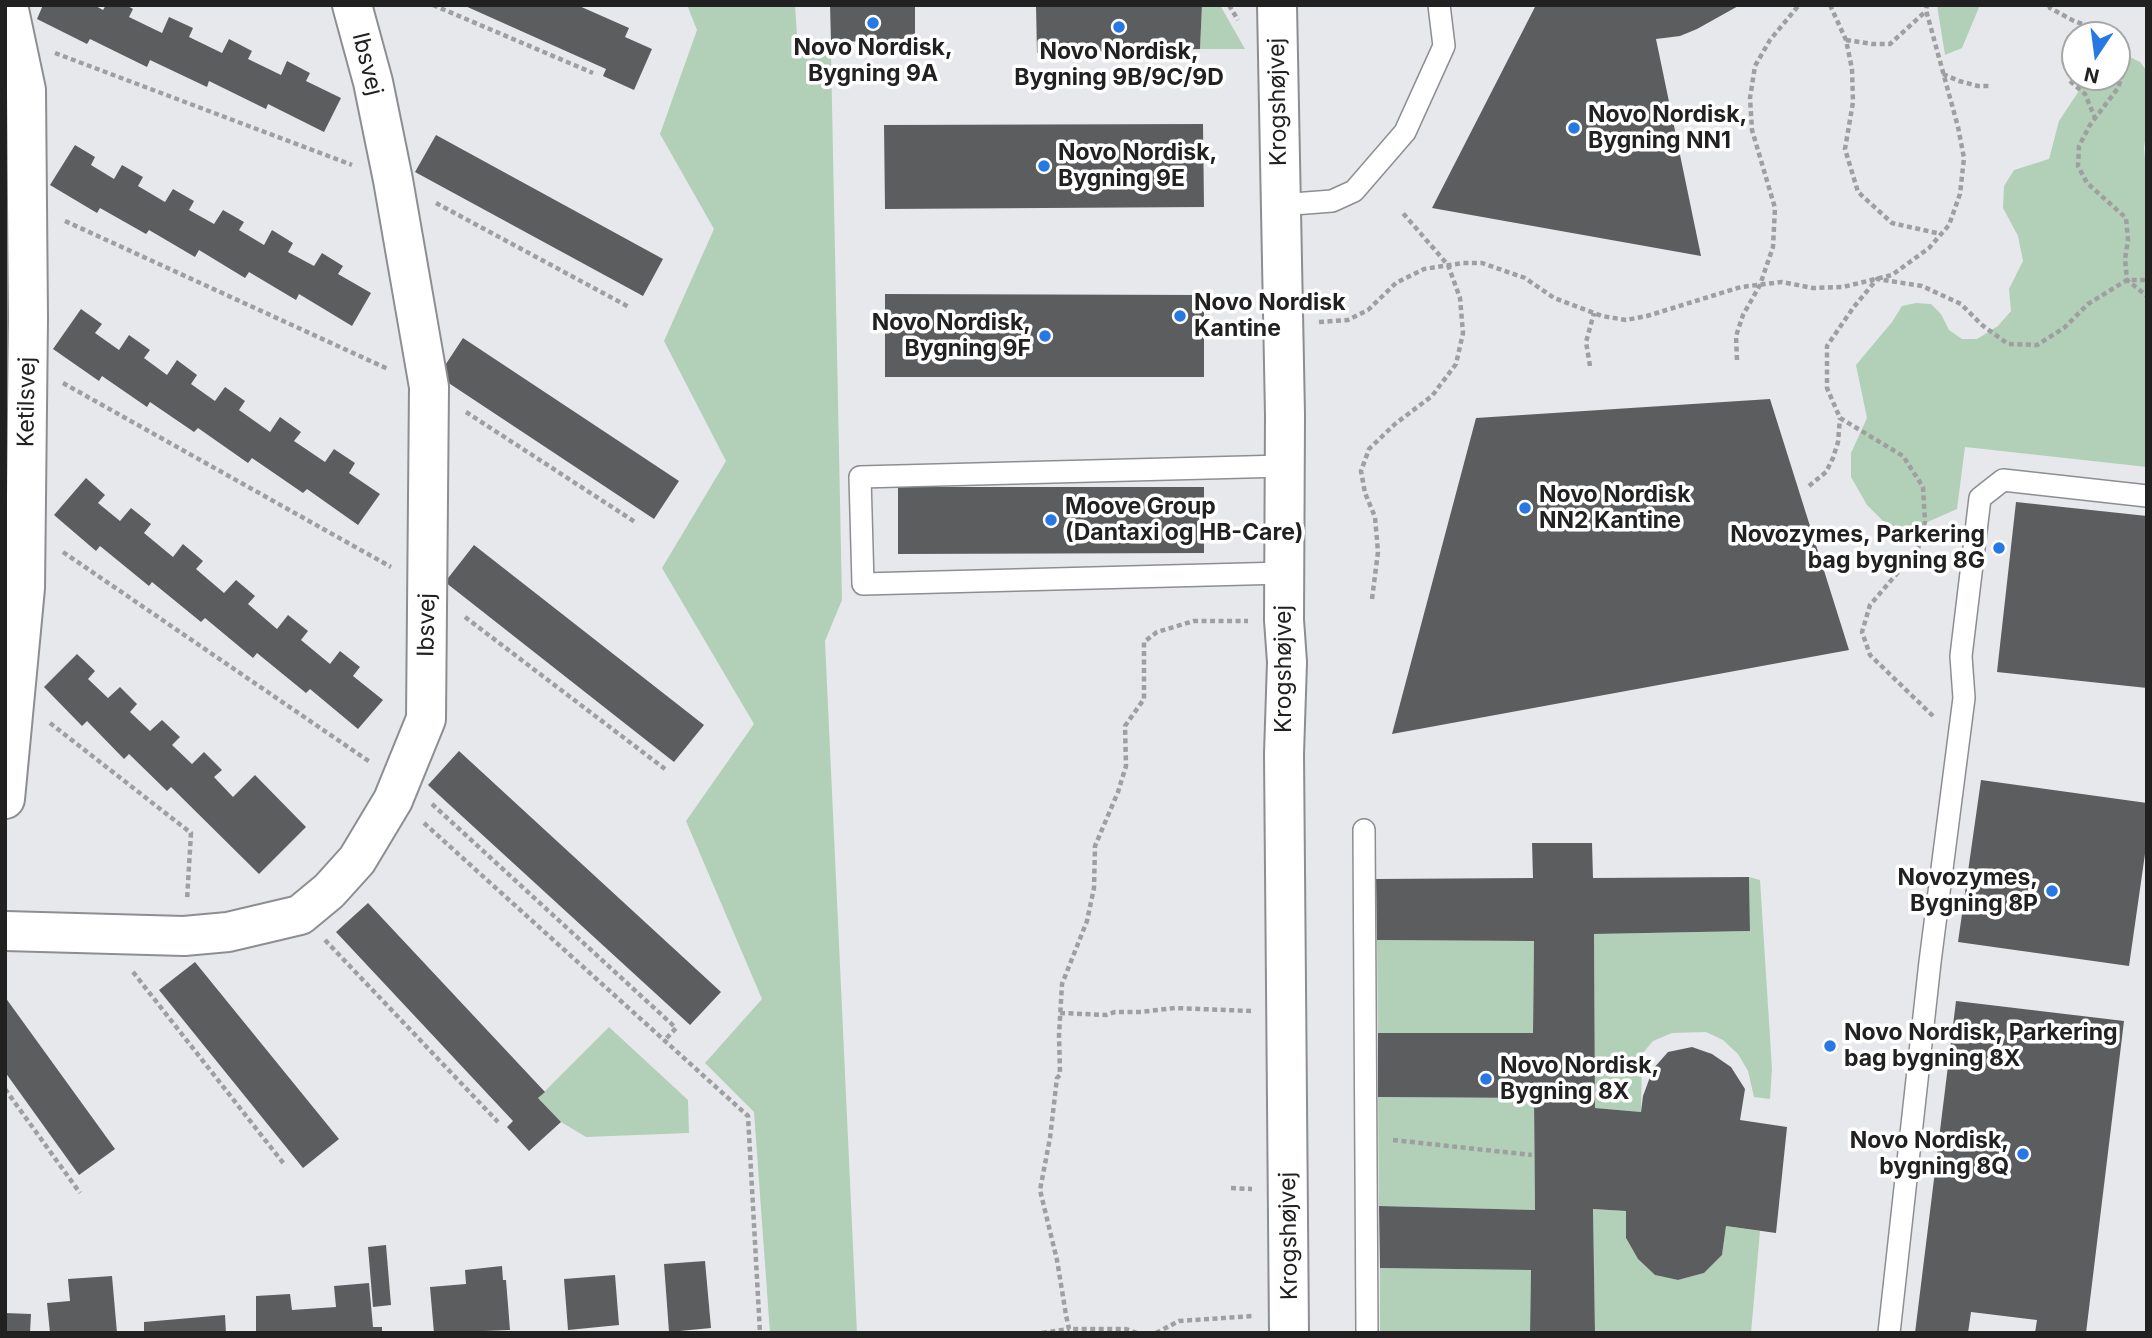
<!DOCTYPE html>
<html>
<head>
<meta charset="utf-8">
<style>
  body { margin:0 }
  #map { position:relative; width:2152px; height:1338px; overflow:hidden; background:#e7e8eb; font-family:Inter,sans-serif }
  canvas { display:block }
  .frame { position:absolute; inset:0; border:7px solid #212122; pointer-events:none }
  .north { position:absolute; left:2061px; top:21px; width:70px; height:70px; box-sizing:border-box; background:#fff; border:2px solid #a6a6a7; border-radius:50%; rotate:193deg; font-size:19px; font-weight:700; line-height:28px; text-align:center; color:#212122 }
  .north::after { content:''; display:block; margin:auto; width:24px; height:32px; background:#2778e3; clip-path:polygon(50% 0,100% 100%,50% 72%,0 100%) }
</style>
</head>
<body>
<div id="map">
<canvas width="2152" height="1338"></canvas>
<div class="frame"></div>
<div class="north">N</div>
</div>
<script>
const context = document.querySelector('canvas').getContext('2d');
context.lineJoin = 'round';
function paint(path, color) { context.fillStyle = color; context.fill(path, 'evenodd'); }
const poly = rows => new Path2D(rows.map(r => 'M' + r).join(''));
function strokePath(path, color, width, dash) { context.strokeStyle = color; context.lineWidth = width; context.lineCap = dash ? 'butt' : 'round'; context.setLineDash(dash || []); context.stroke(path); }
function write(font, color, halo, rows, align = 'center') {
  context.font = font + ' Inter,sans-serif'; context.lineWidth = 7; context.setLineDash([]); context.textBaseline = 'middle'; context.strokeStyle = halo; context.fillStyle = color; for (const [text, x, y, turn = 0] of rows) {
    context.save(); context.translate(x, y); context.rotate((+turn || 0) * Math.PI / 180); context.textAlign = isNaN(turn) ? turn : align; if (halo) context.strokeText(text, 0, 0); context.fillText(text, 0, 0); context.restore();
  }
}
paint(poly([
  [687,5,795,5,797,35,831,55,842,600,825,641,857,1333,770,1333,754,1112,705,1063,762,999,686,821,754,724,662,568,726,461,664,341,714,229,660,134,697,30],
  [1202,5,1220,5,1245,49,1200,49],
  [1937,5,1980,5,1962,48,1945,55],
  [2132,58,2140,62,2147,71,2147,126,2144,148,2147,180,2147,467,1965,447,1957,509,1914,528,1889,527,1867,505,1851,477,1851,453,1867,418,1856,365,1892,322,1902,306,1916,303,1931,304,1941,314,1949,330,1962,339,1977,339,1998,326,2011,311,2009,289,2023,261,2018,236,2003,208,2004,186,2014,170,2049,159,2059,121,2088,77,2117,77,2117,59],
  [1749,877,1760,880,1772,1069,1770,1099,1754,1097,1748,1071,1738,1054,1723,1040,1706,1032,1672,1033,1653,1041,1642,1054,1641,1112,1595,1108,1594,934,1750,931],
  [1377,940,1534,941,1533,1033,1378,1033],
  [609,1027,688,1100,689,1133,586,1137,561,1122,538,1098],
  [1378,1097,1534,1098,1535,1210,1379,1206],
  [1593,1209,1626,1211,1626,1238,1638,1259,1655,1275,1678,1280,1704,1273,1722,1255,1726,1226,1760,1231,1751,1333,1595,1333],
  [1380,1268,1531,1270,1530,1333,1380,1333]
]), '#b2d0b7');
paint(poly([
  [43,5,94,5,103,10,106,5,126,5,133,9,129,17,162,33,169,17,193,28,189,37,222,53,229,39,252,51,248,59,281,75,287,61,310,73,306,81,341,98,324,132,268,104,266,109,209,81,207,87,150,60,147,67,90,39,87,44,37,19],
  [463,5,577,5,629,28,625,37,652,49,634,90,603,76,606,69],
  [830,5,915,5,915,40,831,42],
  [1036,5,1202,5,1200,49,1037,53],
  [1536,5,1740,5,1697,29,1680,36,1656,39,1701,256,1432,208],
  [1203,124,1204,207,885,209,884,125],
  [436,135,663,259,643,296,415,172],
  [75,145,95,157,91,165,114,179,122,165,143,177,138,186,165,202,173,189,194,201,189,210,214,224,223,210,244,222,239,230,264,245,272,230,293,243,288,252,314,266,322,253,343,266,338,274,371,293,352,326,299,294,296,300,249,272,245,278,199,250,195,257,149,230,146,234,100,208,97,213,50,185],
  [885,294,1204,295,1204,377,885,377],
  [81,309,102,324,95,333,119,350,129,335,150,350,144,358,167,375,177,360,197,375,191,384,215,401,225,387,245,401,239,410,270,432,280,417,301,432,294,441,325,462,334,449,355,463,349,473,380,494,358,525,307,489,303,493,252,458,248,463,198,428,194,432,150,402,147,407,102,376,99,381,53,349],
  [463,338,679,481,654,519,438,376],
  [1770,399,1849,650,1392,734,1476,418],
  [86,478,105,495,98,503,120,521,131,508,151,524,144,533,173,557,183,544,203,561,196,569,224,593,236,580,255,596,248,604,277,629,288,615,308,631,301,640,330,664,340,651,360,667,353,676,383,700,358,729,310,689,306,693,257,653,253,658,205,618,201,622,152,582,149,586,100,546,96,551,54,515],
  [898,487,1204,487,1204,553,898,554],
  [2016,502,2147,516,2147,688,1997,672],
  [474,545,704,725,674,762,445,582],
  [77,654,95,671,88,679,108,698,120,687,137,704,130,712,150,731,162,720,180,737,172,745,192,764,204,752,222,770,214,777,233,797,255,775,306,827,259,874,171,787,167,791,129,754,124,759,87,721,82,726,44,687],
  [459,751,721,992,690,1025,428,785],
  [1981,780,2147,803,2147,840,2129,966,1958,942],
  [1532,843,1592,843,1593,878,1749,877,1750,931,1594,934,1595,1108,1641,1112,1643,1096,1653,1069,1668,1052,1692,1047,1712,1054,1731,1067,1745,1089,1740,1120,1787,1127,1776,1233,1726,1226,1722,1255,1704,1273,1678,1280,1655,1275,1638,1259,1626,1238,1626,1211,1593,1209,1595,1333,1530,1333,1531,1270,1380,1268,1379,1206,1535,1210,1534,1098,1378,1097,1378,1033,1533,1033,1534,941,1377,940,1376,879,1533,878],
  [368,903,545,1092,538,1098,561,1122,529,1151,507,1127,513,1121,336,932],
  [195,962,339,1139,303,1168,159,990],
  [5,997,115,1149,79,1175,5,1072],
  [1956,1001,2124,1021,2086,1333,2035,1333,2037,1320,1971,1312,1968,1333,1915,1333],
  [386,1245,391,1305,373,1307,368,1247],
  [705,1261,711,1328,669,1332,664,1264],
  [502,1266,503,1280,506,1280,510,1330,434,1333,430,1287,466,1284,465,1270],
  [615,1275,619,1325,568,1330,564,1279],
  [112,1276,117,1333,50,1333,47,1303,70,1301,68,1279],
  [369,1283,373,1327,382,1327,382,1333,256,1333,256,1296,290,1294,292,1310,336,1307,334,1286],
  [5,1313,31,1314,30,1333,5,1333],
  [225,1315,226,1333,144,1333,144,1322]
]), '#5c5d5f');
const lane = poly([
  [1280,205,1332,201,1354,191,1405,132,1444,46,1439,5],
  [1284,573,863,584,860,477,1284,466],
  [1364,830,1367,1333],
  [1889,1333,1930,962,1964,698,1961,656,1980,498,2003,480,2147,496]
]);
const street = poly([
  [1277,5,1285,415,1284,620,1287,662,1284,754,1289,1333],
  [5,799,25,588,28,318,26,90,8,5],
  [5,931,184,936,228,932,300,915,329,891,357,860,393,800,426,719,429,387,393,180,373,82,352,5]
]);
strokePath(lane, '#8d8e91', 24);
strokePath(street, '#8d8e91', 42);
strokePath(poly([
  [433,5,593,73],
  [1229,5,1238,20],
  [1830,5,1846,40,1852,69,1853,102,1845,149,1858,192,1892,223,1941,234],
  [2049,5,2050,8,2074,21,2104,32,2106,35],
  [1846,40,1872,44,1890,44,1926,11],
  [2117,49,2121,54,2122,76,2118,88,2090,125,2079,146,2078,166,2087,183,2126,218,2128,240,2125,259,2127,280,2147,296],
  [55,53,352,165],
  [1943,74,1959,81,1978,86,1989,86],
  [2070,81,2085,94,2095,118],
  [436,203,629,307],
  [65,221,388,369],
  [1319,322,1348,320,1368,310,1396,283,1424,269,1463,263,1482,263,1525,278,1554,298,1602,316,1626,320,1647,316,1741,287,1782,282,1813,288,1843,287,1892,275,1929,248,1949,225,1960,194,1964,158,1958,127,1926,10,1927,5],
  [1737,360,1736,336,1743,315,1760,285,1773,247,1775,208,1752,130,1750,98,1755,66,1770,40,1799,5],
  [1590,366,1586,342,1594,313],
  [63,383,391,567],
  [466,412,635,522],
  [1809,486,1826,472,1833,458,1838,442,1840,418],
  [63,552,370,762],
  [1372,599,1378,552,1375,517,1365,493,1361,471,1369,449,1395,424,1432,396,1456,364,1463,333,1460,298,1448,265,1402,212],
  [465,617,665,769],
  [1933,716,1870,655,1862,632,1870,605,1918,549,1925,522,1923,487,1903,456,1840,418,1827,388,1827,346,1853,308,1877,279,1922,286,1961,304,1982,325,2008,344,2037,345,2064,328,2088,304,2127,280,2147,280],
  [50,723,191,833,187,900],
  [432,804,676,1028,664,1041],
  [424,823,748,1116,760,1333],
  [325,940,498,1122],
  [133,972,284,1164],
  [1060,1013,1106,1015,1115,1012,1141,1012,1175,1008,1251,1011],
  [5,1089,80,1193],
  [1393,1140,1532,1155],
  [1231,1188,1252,1189],
  [1042,1333,1069,1329],
  [1137,1333,1126,1329,1069,1329,1066,1315,1057,1260,1040,1190,1050,1138,1057,1078,1060,1075,1059,1035,1062,984,1087,921,1094,888,1095,846,1118,792,1126,766,1125,726,1144,699,1144,642,1157,632,1194,621,1248,621],
  [1156,1333,1179,1321,1253,1316]
]), '#9f9fa1', 4.5, [5, 3.5]);
strokePath(lane, '#fff', 21);
strokePath(street, '#fff', 38);
for (const [x, y, r, color] of [
  [873,23,7,"#2778e3"],
  [1119,27,7,"#2778e3"],
  [1574,128,7,"#2778e3"],
  [1044,166,7,"#2778e3"],
  [1180,316,7,"#2778e3"],
  [1045,336,7,"#2778e3"],
  [1525,508,7,"#2778e3"],
  [1051,520,7,"#2778e3"],
  [1999,548,7,"#2778e3"],
  [2052,891,7,"#2778e3"],
  [1830,1046,7,"#2778e3"],
  [1486,1079,7,"#2778e3"],
  [2023,1154,7,"#2778e3"]
]) { const dot = new Path2D(); dot.arc(x, y, r, 0, 2 * Math.PI); context.fillStyle = color; context.fill(dot); strokePath(dot, '#fff', 2.5); }
write('bold 23px', '#212122', '#fff', [
  ["Novo Nordisk,",873,48,"center"],
  ["Bygning 9A",873,74,"center"],
  ["Novo Nordisk,",1119,52,"center"],
  ["Bygning 9B/9C/9D",1119,78,"center"],
  ["Novo Nordisk,",1588,115],
  ["Bygning NN1",1588,141],
  ["Novo Nordisk,",1058,153],
  ["Bygning 9E",1058,179],
  ["Novo Nordisk",1194,303],
  ["Kantine",1194,329],
  ["Novo Nordisk,",1031,323,"right"],
  ["Bygning 9F",1031,349,"right"],
  ["Novo Nordisk",1539,495],
  ["NN2 Kantine",1539,521],
  ["Moove Group",1065,507],
  ["(Dantaxi og HB-Care)",1065,533],
  ["Novozymes, Parkering",1985,535,"right"],
  ["bag bygning 8G",1985,561,"right"],
  ["Novozymes,",2038,878,"right"],
  ["Bygning 8P",2038,904,"right"],
  ["Novo Nordisk, Parkering",1844,1033],
  ["bag bygning 8X",1844,1059],
  ["Novo Nordisk,",1500,1066],
  ["Bygning 8X",1500,1092],
  ["Novo Nordisk,",2009,1141,"right"],
  ["bygning 8Q",2009,1167,"right"]
], 'left');
write('23px', '#212122', '#fff', [
  ["Ibsvej",367,64,76],
  ["Krogshøjvej",1278,102,-91],
  ["Ketilsvej",27,402,-89],
  ["Ibsvej",427,625,-89],
  ["Krogshøjvej",1284,669,-90],
  ["Krogshøjvej",1289,1236,-91]
]);
</script>
</body>
</html>
